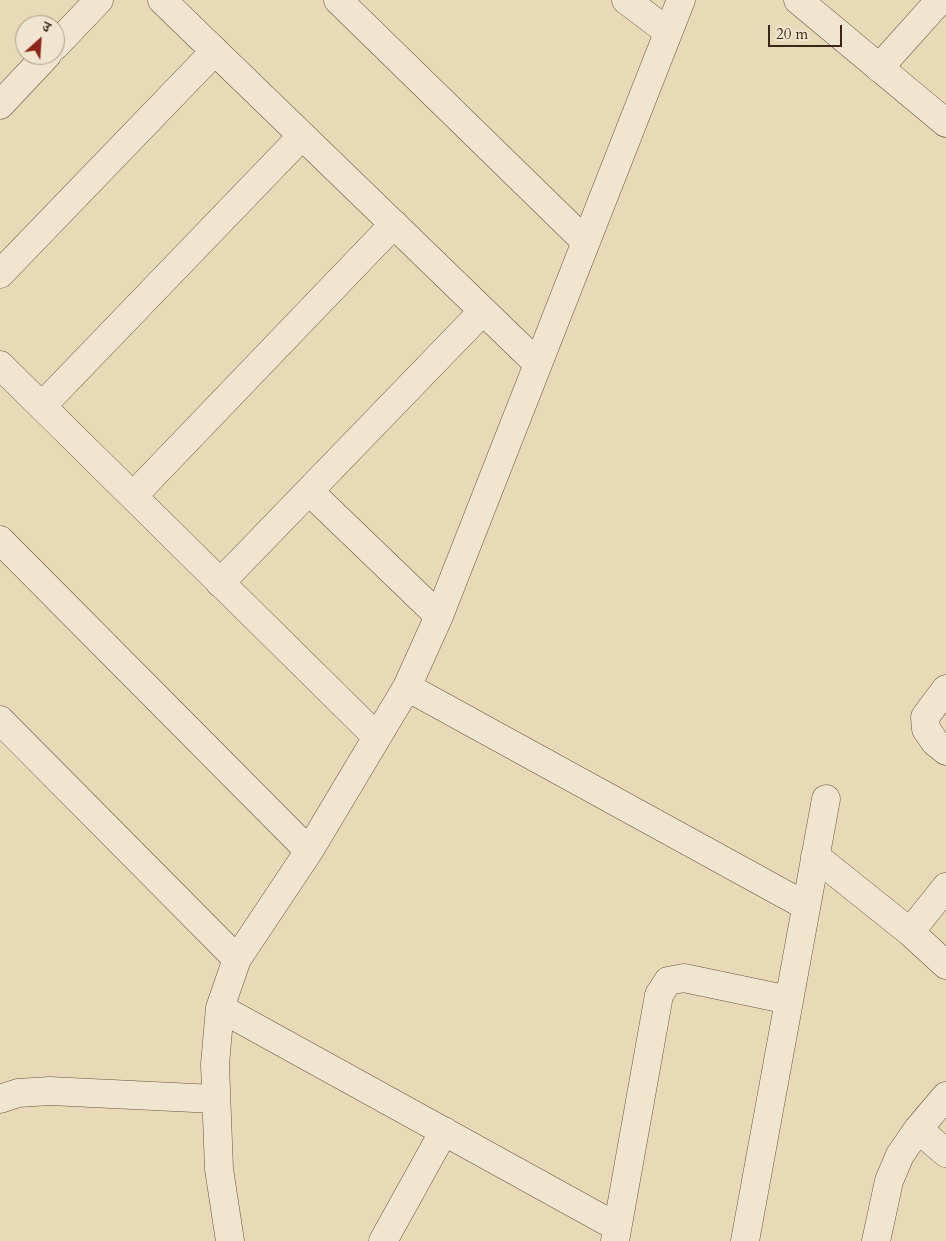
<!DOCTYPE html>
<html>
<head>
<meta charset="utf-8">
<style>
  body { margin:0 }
  #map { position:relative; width:946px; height:1241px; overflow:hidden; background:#e8d9b7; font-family:Cardo,"Noto Serif Devanagari",serif }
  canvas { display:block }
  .north { position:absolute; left:15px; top:15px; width:50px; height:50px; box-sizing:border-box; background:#f0e6d0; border:1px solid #a89a85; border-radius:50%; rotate:26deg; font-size:14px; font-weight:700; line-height:20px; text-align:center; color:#3b2715 }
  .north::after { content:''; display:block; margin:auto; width:18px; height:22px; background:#8f2418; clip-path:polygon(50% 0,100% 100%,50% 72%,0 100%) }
  .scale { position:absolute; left:768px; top:25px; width:74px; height:22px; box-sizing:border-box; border:2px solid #3b2715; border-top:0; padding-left:6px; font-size:15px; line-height:18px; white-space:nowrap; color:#3b2715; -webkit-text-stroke:4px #f0e6d0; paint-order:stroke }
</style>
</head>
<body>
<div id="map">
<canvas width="946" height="1241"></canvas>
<div class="north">उ</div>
<div class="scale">20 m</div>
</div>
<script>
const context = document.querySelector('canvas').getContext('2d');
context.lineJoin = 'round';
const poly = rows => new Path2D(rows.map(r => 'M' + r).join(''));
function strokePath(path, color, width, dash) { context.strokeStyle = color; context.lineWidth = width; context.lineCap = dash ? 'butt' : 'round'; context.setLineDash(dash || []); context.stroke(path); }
const minor = poly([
  [162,0,537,363],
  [338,0,585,241],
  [626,0,667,31],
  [798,0,946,123],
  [55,46,99,0],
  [879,68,940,0],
  [0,105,47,55],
  [0,274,215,51],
  [0,365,377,737],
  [42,406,302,136],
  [309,491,439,616],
  [133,496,394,224],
  [0,540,309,851],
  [220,583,483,311],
  [407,687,806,906],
  [946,689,925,717,926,729,935,742,946,751],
  [0,720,237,959],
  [815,856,910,932,946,965],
  [910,932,946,887],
  [220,1008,617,1227],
  [0,1099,18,1093,50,1091,215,1099],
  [918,1129,946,1153],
  [230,1241,219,1169,215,1064,220,1008,237,959,309,851,407,687,439,616,681,0],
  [383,1241,444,1131],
  [615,1241,659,995,668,981,684,978,789,1000],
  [745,1241,826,799],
  [876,1241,889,1181,900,1155,918,1129,946,1096]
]);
strokePath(minor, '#66543e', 29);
strokePath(minor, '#f0e6d0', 28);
</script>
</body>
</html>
